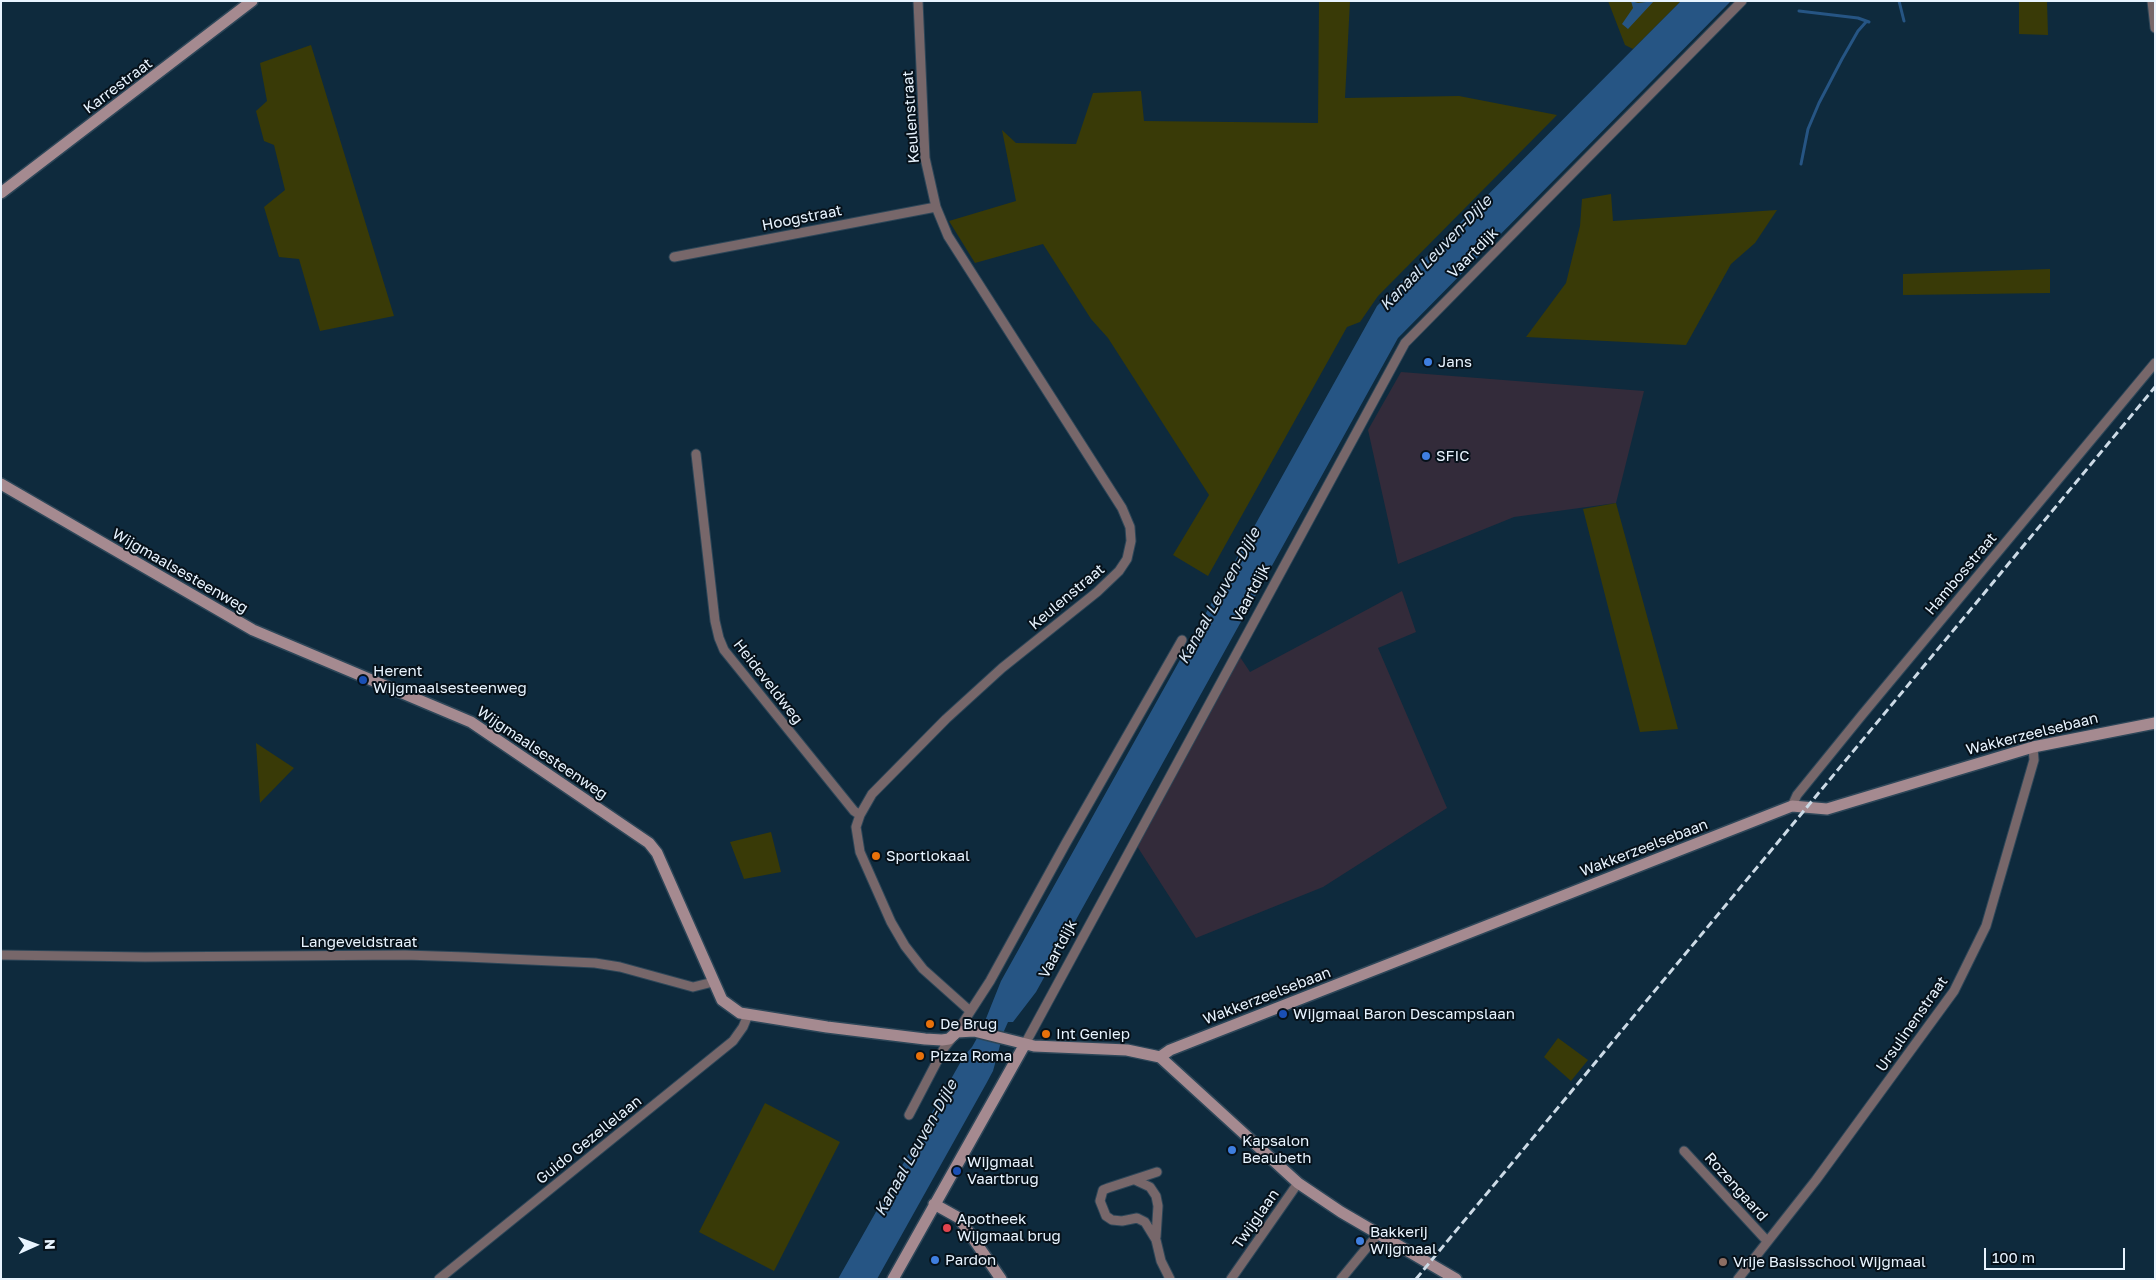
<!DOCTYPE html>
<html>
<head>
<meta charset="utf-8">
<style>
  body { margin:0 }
  #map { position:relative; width:2156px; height:1280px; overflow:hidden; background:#0e2a3d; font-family:"Golos Text",sans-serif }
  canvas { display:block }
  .frame { position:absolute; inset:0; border:2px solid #e8f4ff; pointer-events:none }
  .north { position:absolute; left:10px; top:1220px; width:50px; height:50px; -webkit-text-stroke:4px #06111a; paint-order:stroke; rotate:88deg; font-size:14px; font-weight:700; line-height:20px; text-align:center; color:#e8f4ff }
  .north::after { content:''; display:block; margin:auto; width:18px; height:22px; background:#e8f4ff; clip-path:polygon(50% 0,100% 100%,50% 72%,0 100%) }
  .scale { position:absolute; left:1984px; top:1248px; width:141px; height:22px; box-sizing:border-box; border:2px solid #e8f4ff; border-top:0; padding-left:6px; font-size:15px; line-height:18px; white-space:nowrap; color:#e8f4ff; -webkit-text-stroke:4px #06111a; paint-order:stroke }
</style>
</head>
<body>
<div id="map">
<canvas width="2156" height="1280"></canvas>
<div class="frame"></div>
<div class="north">N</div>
<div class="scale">100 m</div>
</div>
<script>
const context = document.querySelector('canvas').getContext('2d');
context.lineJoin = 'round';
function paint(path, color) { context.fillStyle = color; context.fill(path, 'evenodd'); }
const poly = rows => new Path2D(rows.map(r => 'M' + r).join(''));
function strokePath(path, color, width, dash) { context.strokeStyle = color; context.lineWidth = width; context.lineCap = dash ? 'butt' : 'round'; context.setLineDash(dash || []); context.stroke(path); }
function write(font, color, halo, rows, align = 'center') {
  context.font = font + ' "Golos Text",sans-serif'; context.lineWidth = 4; context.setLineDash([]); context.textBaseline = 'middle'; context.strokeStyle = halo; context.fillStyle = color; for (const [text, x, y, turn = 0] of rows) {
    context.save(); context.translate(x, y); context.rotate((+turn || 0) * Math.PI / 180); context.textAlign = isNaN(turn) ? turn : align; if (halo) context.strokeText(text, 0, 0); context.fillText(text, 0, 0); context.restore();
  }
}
paint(poly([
  [1401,372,1644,391,1616,503,1514,517,1398,564,1368,430],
  [1402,591,1416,632,1378,648,1447,808,1323,887,1196,938,1135,843,1240,657,1250,672]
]), '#332b3a');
paint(poly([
  [1319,1,1350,1,1345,98,1459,96,1557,115,1378,296,1360,322,1347,327,1208,576,1173,555,1209,495,1108,338,1091,319,1043,244,975,263,949,221,1016,201,1002,130,1016,143,1076,144,1093,93,1141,91,1144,121,1318,123],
  [1608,1,1681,1,1633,49,1625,45],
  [2019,1,2047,1,2048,35,2019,34],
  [311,45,394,316,320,331,299,259,279,257,264,207,285,190,274,145,264,141,256,111,267,101,260,63],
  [1611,194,1613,221,1777,210,1755,243,1731,264,1686,345,1526,337,1566,283,1580,226,1582,199],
  [2050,269,2050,293,1903,295,1903,274],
  [1616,503,1678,729,1640,732,1583,509],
  [256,743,294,768,260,803],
  [771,832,781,872,744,879,730,842],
  [1558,1038,1588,1060,1571,1081,1544,1057],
  [765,1103,840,1142,774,1271,699,1232]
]), '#393a07');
paint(poly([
  [1631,1,1638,3,1654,1,1628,29,1622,24,1633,8],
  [1681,1,1731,1,1398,338,1036,992,1013,1022,1008,1022,1004,1031,993,1071,986,1084,877,1279,838,1279,964,1056,972,1047,981,1031,1001,981,1377,306]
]), '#265584');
strokePath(poly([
  [1899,1,1904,21],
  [1799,11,1858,18,1869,22],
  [1801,164,1808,129,1819,103,1842,59,1858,31,1866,22]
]), '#265584', 3);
const street = poly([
  [918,1,925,158,936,207,948,236,1122,508,1130,527,1131,541,1127,559,1119,571,1097,592,1002,668,946,719,872,794,860,815,856,827,860,852,891,922,905,946,923,969,970,1011],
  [2152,1,2155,28],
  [674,257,936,207],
  [696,454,715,621,719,638,724,650,854,811,860,815],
  [1792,806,1797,795,1862,715,2155,363],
  [1,955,145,957,405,955,466,957,595,963,620,967,693,987,713,982],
  [1025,1044,1405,343,1742,1],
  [909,1115,944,1048,957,1032,990,981,1066,843,1182,640],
  [1684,1151,1767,1241],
  [1157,1172,1108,1188,1103,1190,1100,1201,1106,1216,1112,1220,1122,1221,1137,1218,1145,1222,1156,1240,1161,1261,1170,1279],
  [1135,1180,1150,1187,1156,1196,1158,1206,1156,1237],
  [439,1279,733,1041,743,1027,748,1015],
  [1231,1279,1298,1183],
  [1341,1279,1378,1234],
  [1738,1279,1816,1180,1954,991,1986,926,2034,760,2033,747]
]);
const secondary = poly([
  [1,193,252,1],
  [1,484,253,630,471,722,649,843,657,853,722,1000,740,1013,827,1027,925,1039,942,1040,949,1039,957,1032,974,1031,1034,1046,1127,1050,1160,1057,1298,1183,1341,1212,1456,1279],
  [1160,1057,1170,1050,1792,806,1827,809,2033,747,2155,723],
  [934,1204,959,1218,1001,1279],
  [893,1279,1025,1044]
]);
strokePath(street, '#2d4658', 11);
strokePath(secondary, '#2d4658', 14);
strokePath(street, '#77676a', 9);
strokePath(secondary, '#a58a90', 11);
strokePath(poly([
  [1416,1279,2155,387]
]), '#ccdae6', 3, [8, 4]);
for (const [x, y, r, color] of [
  [1428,362,5,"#3f7fe0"],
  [1426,456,5,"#3f7fe0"],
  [363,680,5,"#1a4fb4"],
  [876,856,5,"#e8710a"],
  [1283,1014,5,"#1a4fb4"],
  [930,1024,5,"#e8710a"],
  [1046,1034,5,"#e8710a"],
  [920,1056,5,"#e8710a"],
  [1232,1150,5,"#3f7fe0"],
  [957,1171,5,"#1a4fb4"],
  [947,1228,5,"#e0444e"],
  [1360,1241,5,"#3f7fe0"],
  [935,1260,5,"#3f7fe0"],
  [1723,1262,5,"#8d6e63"]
]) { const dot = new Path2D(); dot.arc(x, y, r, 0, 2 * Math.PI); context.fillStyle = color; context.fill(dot); strokePath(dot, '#06111a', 2); }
write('15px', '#e8f4ff', '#06111a', [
  ["Karrestraat",118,86,-37],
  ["Keulenstraat",911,117,-94],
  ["Hoogstraat",802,218,-11],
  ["Vaartdijk",1473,253,-45],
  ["Wijgmaalsesteenweg",180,571,30],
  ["Hambosstraat",1961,574,-50],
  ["Vaartdijk",1251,593,-62],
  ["Keulenstraat",1067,597,-40],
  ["Heideveldweg",768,682,52],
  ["Wakkerzeelsebaan",2032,734,-14],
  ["Wijgmaalsesteenweg",542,753,34],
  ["Wakkerzeelsebaan",1644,848,-21],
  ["Langeveldstraat",359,942],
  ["Vaartdijk",1058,949,-62],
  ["Wakkerzeelsebaan",1267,996,-21],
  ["Ursulinenstraat",1912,1024,-55],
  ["Guido Gezellelaan",589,1140,-39],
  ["Rozengaard",1736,1187,48],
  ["Twijglaan",1256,1219,-55]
]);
write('15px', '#e8f4ff', '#06111a', [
  ["Jans",1438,362],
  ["SFIC",1436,456],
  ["Herent",373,671],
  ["Wijgmaalsesteenweg",373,688],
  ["Sportlokaal",886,856],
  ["Wijgmaal Baron Descampslaan",1293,1014],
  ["De Brug",940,1024],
  ["Int Geniep",1056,1034],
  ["Pizza Roma",930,1056],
  ["Kapsalon",1242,1141],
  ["Beaubeth",1242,1158],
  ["Wijgmaal",967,1162],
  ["Vaartbrug",967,1179],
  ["Apotheek",957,1219],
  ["Wijgmaal brug",957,1236],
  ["Bakkerij",1370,1232],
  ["Wijgmaal",1370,1249],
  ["Pardon",945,1260],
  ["Vrije Basisschool Wijgmaal",1733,1262]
], 'left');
write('italic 16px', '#d7e5f3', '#06111a', [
  ["Kanaal Leuven-Dijle",1436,253,-46],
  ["Kanaal Leuven-Dijle",1219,596,-61],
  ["Kanaal Leuven-Dijle",916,1148,-61]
]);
</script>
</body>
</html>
